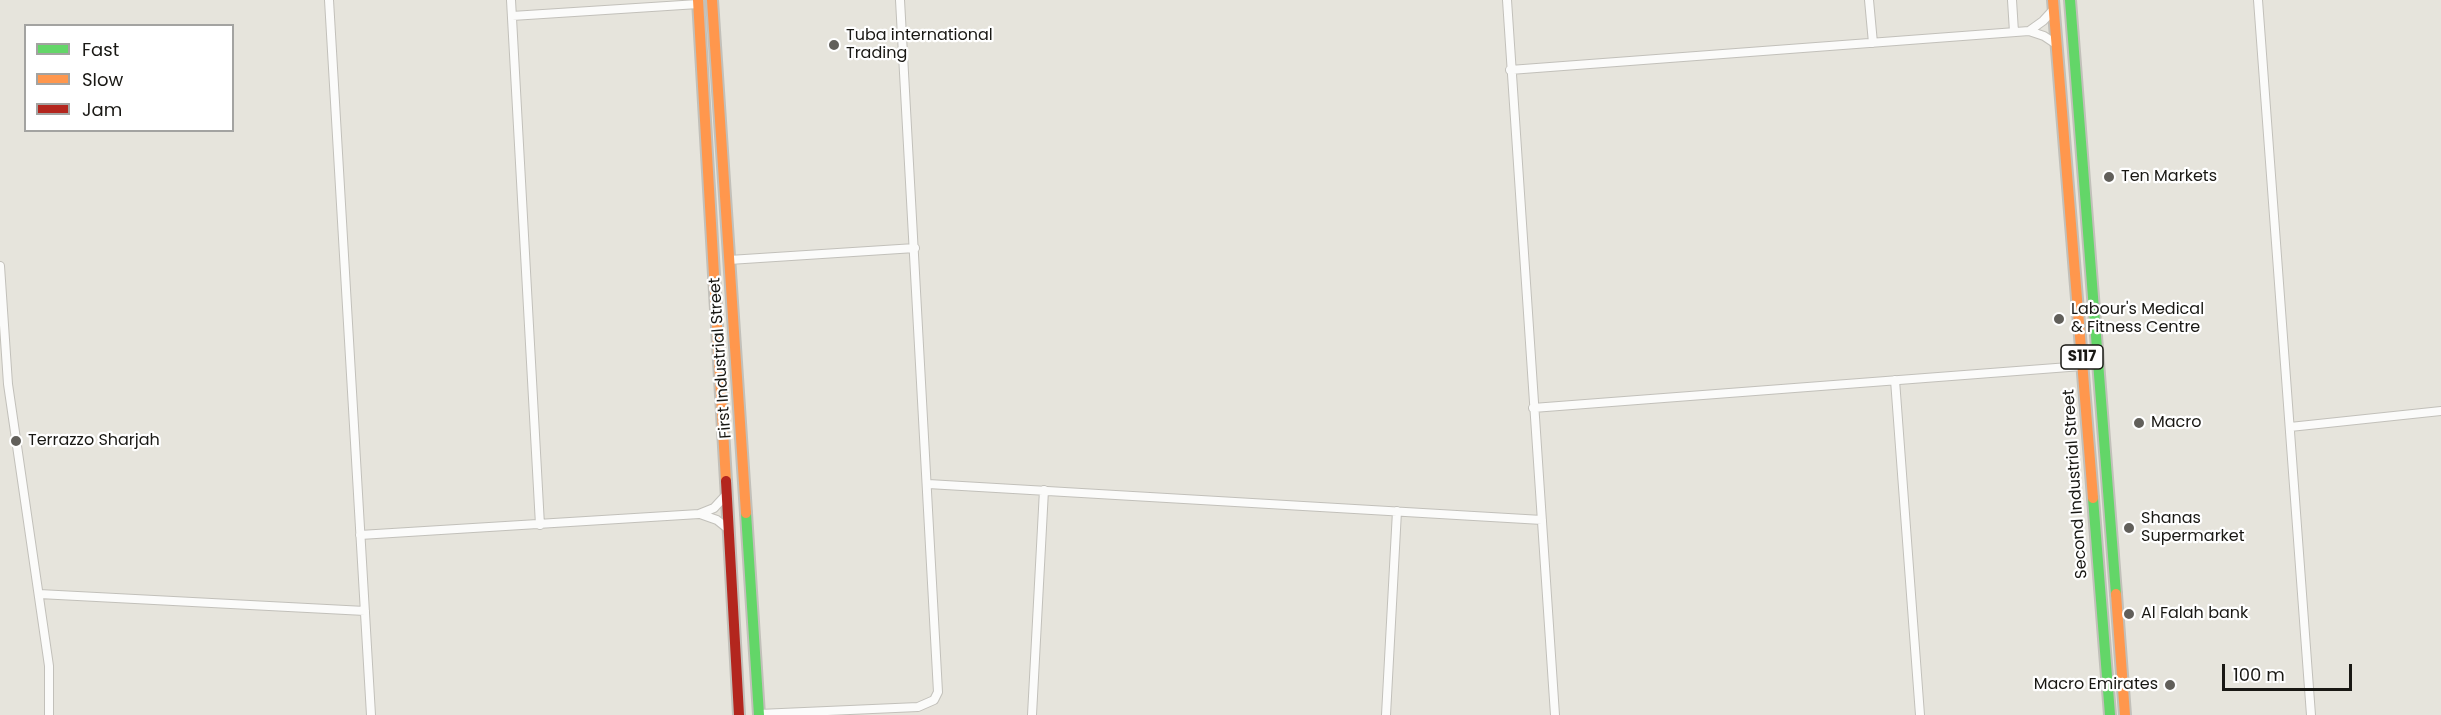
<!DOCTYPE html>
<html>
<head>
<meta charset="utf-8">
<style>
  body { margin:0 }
  #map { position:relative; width:2441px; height:715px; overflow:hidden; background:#e6e4dc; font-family:Poppins,sans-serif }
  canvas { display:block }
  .legend { position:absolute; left:24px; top:24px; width:210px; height:108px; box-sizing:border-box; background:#fff; border:2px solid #a3a3a1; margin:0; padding:8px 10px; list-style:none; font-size:18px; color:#191814 }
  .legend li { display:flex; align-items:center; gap:12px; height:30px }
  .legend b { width:30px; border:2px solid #a3a3a1 }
  .scale { position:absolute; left:2222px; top:664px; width:130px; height:27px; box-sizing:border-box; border:3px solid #191814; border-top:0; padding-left:8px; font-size:18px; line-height:21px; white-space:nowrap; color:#191814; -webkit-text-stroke:4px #fff; paint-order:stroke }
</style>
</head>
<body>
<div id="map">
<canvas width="2441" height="715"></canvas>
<ul class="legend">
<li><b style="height:8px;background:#63d668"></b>Fast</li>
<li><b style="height:8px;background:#ff974d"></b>Slow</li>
<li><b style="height:8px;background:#b3261e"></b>Jam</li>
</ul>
<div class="scale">100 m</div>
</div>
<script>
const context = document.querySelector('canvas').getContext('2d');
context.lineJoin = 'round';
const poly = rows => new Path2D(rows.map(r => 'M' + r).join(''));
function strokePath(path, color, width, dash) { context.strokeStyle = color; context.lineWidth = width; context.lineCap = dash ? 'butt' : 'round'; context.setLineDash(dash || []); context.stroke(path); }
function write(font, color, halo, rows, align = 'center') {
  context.font = font + ' Poppins,sans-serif'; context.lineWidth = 4.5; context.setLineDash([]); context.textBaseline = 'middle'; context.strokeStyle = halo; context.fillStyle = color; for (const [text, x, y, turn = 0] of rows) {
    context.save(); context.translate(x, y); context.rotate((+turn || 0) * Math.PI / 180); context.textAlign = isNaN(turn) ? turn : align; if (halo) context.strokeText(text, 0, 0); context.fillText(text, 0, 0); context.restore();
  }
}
const street = poly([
  [329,0,371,715],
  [511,0,540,525],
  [1507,0,1555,715],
  [1869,0,1873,43],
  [2012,0,2014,32],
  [2258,0,2311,715],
  [512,16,698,4],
  [2029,31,2043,21,2054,9],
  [1510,70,2029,31,2044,36,2056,44],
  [729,260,915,248],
  [0,266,8,384,49,666,49,715],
  [1895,380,1920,715],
  [1533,408,2082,366],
  [2290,427,2441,411],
  [928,484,1542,520],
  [700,514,717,520,727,528],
  [360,535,699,514,714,508,726,495],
  [39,594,365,611],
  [759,714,918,707,934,700,938,692,900,0],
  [1032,715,1044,490],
  [1386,715,1397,511]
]);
const fast = poly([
  [2070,0,2116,594],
  [2093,498,2110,715],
  [746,513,759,715]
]);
const slow = poly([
  [698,0,726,481],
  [712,0,746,513],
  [2053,0,2093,498],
  [2116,594,2125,715]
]);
const jam = poly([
  [726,481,739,715]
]);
strokePath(street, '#c2c0ba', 10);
strokePath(fast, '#c2c0ba', 14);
strokePath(slow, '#c2c0ba', 14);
strokePath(jam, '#c2c0ba', 14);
strokePath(street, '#fbfbfa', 8);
strokePath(fast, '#63d668', 10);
strokePath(slow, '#ff974d', 10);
strokePath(jam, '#b3261e', 10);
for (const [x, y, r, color] of [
  [834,45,6,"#615f5a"],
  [2109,177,6,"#615f5a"],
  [2059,319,6,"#615f5a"],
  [2139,423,6,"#615f5a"],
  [16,441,6,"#615f5a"],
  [2129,528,6,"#615f5a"],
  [2129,614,6,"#615f5a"],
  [2170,685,6,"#615f5a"]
]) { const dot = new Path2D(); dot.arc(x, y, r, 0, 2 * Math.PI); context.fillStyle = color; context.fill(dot); strokePath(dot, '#fff', 2); }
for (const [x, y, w] of [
  [2082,357,42]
]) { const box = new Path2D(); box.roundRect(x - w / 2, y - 12, w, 24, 4.5); context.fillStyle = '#fff'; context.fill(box); strokePath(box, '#191814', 1.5); }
write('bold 15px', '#191814', null, [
  ["S117",2082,357]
]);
write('16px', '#191814', '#fff', [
  ["Tuba international",846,36],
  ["Trading",846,54],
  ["Ten Markets",2121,177],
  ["Labour's Medical",2071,310],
  ["& Fitness Centre",2071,328],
  ["Macro",2151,423],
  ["Terrazzo Sharjah",28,441],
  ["Shanas",2141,519],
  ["Supermarket",2141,537],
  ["Al Falah bank",2141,614],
  ["Macro Emirates",2158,685,"right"]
], 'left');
write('16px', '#191814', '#fff', [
  ["First Industrial Street",721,358,-94],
  ["Second Industrial Street",2076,484,-94]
]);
</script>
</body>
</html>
